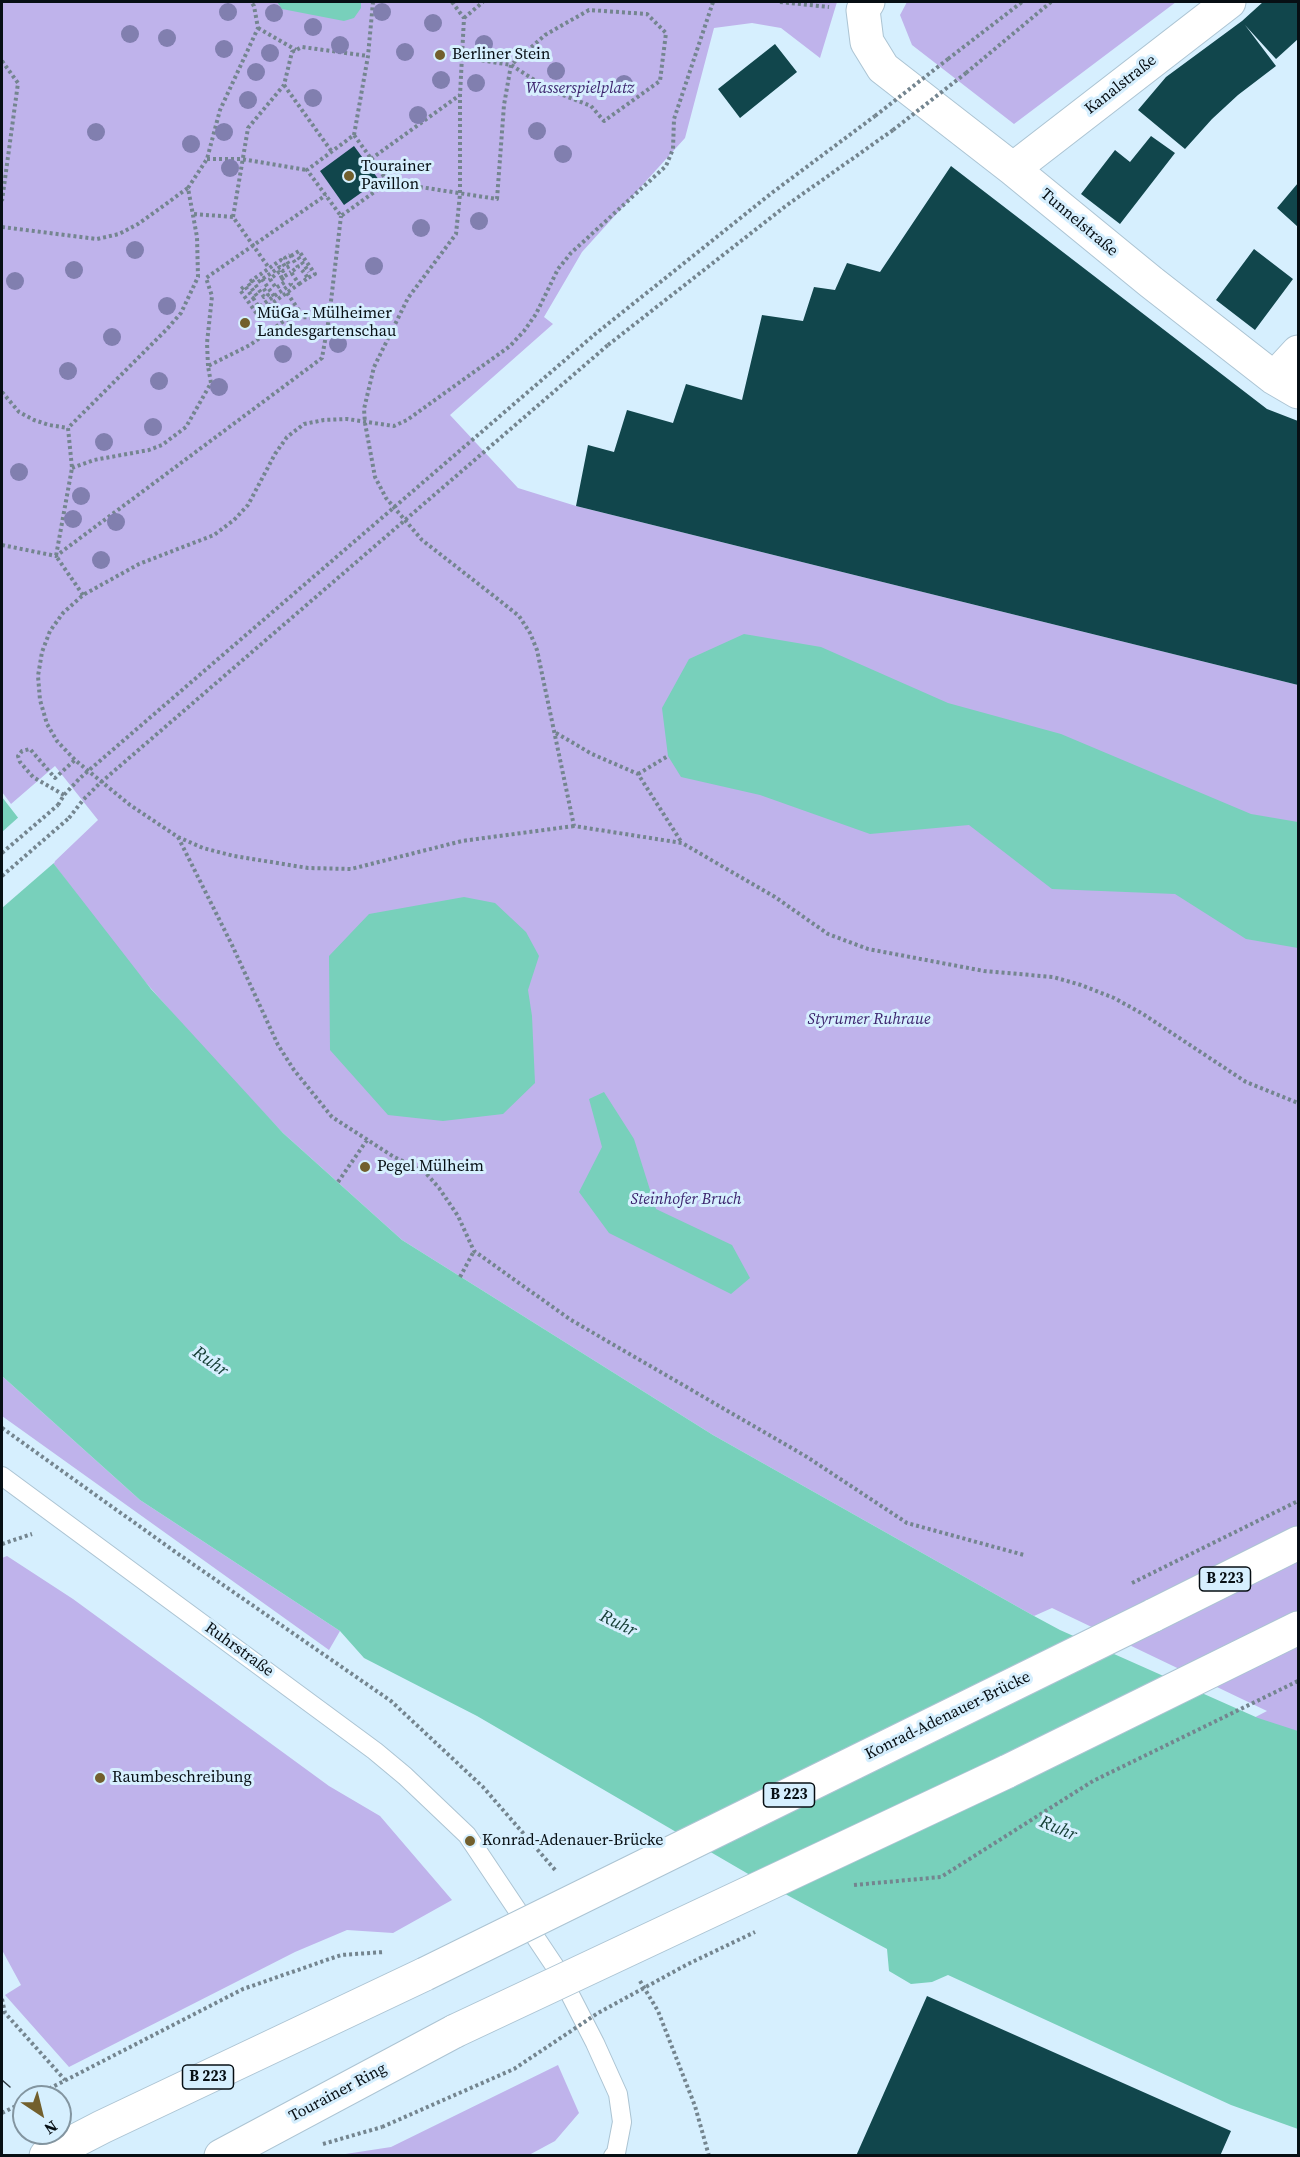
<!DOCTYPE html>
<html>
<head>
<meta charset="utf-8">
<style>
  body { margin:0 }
  #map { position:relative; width:1300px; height:2157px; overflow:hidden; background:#d6effe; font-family:"Source Serif 4",serif }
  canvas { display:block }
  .frame { position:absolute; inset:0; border:3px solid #070f14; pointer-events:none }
  .north { position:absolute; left:12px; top:2085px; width:60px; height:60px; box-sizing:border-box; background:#d6effe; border:2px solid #8395a0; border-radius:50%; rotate:145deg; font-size:16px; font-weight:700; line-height:24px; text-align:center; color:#070f14 }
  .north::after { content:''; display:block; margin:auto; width:21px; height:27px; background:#725f2d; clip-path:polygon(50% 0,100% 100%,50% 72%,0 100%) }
</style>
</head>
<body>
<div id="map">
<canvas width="1300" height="2157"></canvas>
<div class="frame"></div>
<div class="north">N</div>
</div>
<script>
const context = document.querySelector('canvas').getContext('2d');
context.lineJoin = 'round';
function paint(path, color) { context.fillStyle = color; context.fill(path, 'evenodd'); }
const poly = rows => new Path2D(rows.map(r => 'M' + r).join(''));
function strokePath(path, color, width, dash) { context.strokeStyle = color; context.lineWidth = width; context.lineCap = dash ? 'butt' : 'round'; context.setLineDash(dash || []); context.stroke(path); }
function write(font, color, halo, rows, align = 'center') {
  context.font = font + ' "Source Serif 4",serif'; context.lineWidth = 6; context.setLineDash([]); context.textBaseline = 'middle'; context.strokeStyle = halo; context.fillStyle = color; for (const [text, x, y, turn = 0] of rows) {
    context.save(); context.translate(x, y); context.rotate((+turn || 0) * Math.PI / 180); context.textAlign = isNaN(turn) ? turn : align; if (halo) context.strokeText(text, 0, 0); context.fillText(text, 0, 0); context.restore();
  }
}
paint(poly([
  [2,2,837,2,820,58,781,28,752,23,714,28,685,138,582,252,544,317,553,324,450,415,518,488,576,506,1298,685,1298,1923,1045,1827,1267,1711,1052,1608,1034,1616,713,1435,402,1240,283,1133,210,1056,126,960,53,863,98,820,55,766,11,804,2,792],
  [907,2,1176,2,1014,124,912,45,900,15],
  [2,1376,140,1500,340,1631,329,1650,2,1416],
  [7,1556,73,1599,329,1786,380,1816,452,1900,393,1933,347,1930,295,1952,69,2067,5,1995,21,1985,2,1950,2,1558],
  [558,2065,579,2113,555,2141,529,2155,339,2155,391,2147]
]), '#bfb3eb');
paint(poly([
  [277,2,361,2,361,8,354,18,344,21,282,9],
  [744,634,821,647,948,703,1061,734,1251,814,1298,822,1298,948,1246,939,1175,894,1052,889,969,825,870,834,760,795,681,777,668,756,662,708,689,659],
  [2,797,151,989,283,1133,402,1240,713,1435,1034,1616,1060,1630,1258,1718,1298,1731,1298,2129,1231,2105,948,1975,932,1982,911,1984,889,1971,887,1949,750,1875,477,1716,364,1658,340,1631,140,1500,2,1376],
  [464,897,495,903,526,932,539,956,528,990,532,1016,535,1083,503,1114,443,1121,388,1115,330,1050,329,956,369,914],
  [604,1092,634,1139,656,1209,732,1245,750,1278,731,1294,609,1233,579,1192,602,1147,589,1099]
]), '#78d0bb');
paint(poly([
  [21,815,55,862,2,908,2,832]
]), '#d6effe');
paint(poly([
  [1263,2,1298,2,1298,39,1276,59,1245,25,1276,66,1238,95,1212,119,1185,149,1138,110,1166,77,1242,21],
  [775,44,797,72,740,118,718,89],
  [1151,136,1175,153,1120,224,1081,194,1115,150,1130,162],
  [354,146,379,180,344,205,320,171],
  [951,166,1267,409,1298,421,1298,685,576,506,588,445,614,452,627,410,673,423,686,384,742,400,762,315,803,321,814,287,835,290,847,263,880,272],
  [1298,183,1298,227,1277,208],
  [1254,249,1293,279,1255,330,1216,300],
  [927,1996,1231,2131,1220,2156,856,2156]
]), '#11464c');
const service = poly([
  [2,1476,375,1751,405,1776,467,1835,558,1971,595,2043,618,2094,622,2122,616,2153,613,2156]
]);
const minor = poly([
  [868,2,863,10,867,42,883,68,1013,169,1151,282,1274,378,1298,392],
  [1013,169,1229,2],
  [1274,378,1298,352]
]);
const primary = poly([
  [1152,1616,1298,1543],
  [1006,1772,1298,1628],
  [46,2156,102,2127,425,1974],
  [221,2156,455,2031]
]);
strokePath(service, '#acc4d3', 20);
strokePath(minor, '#acc4d3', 35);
strokePath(primary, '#acc4d3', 35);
strokePath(poly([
  [452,2,464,18,460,95,460,194,456,234,408,298,374,367,364,409,365,423,375,477,386,498,422,540,499,600,519,616,530,633,537,650,574,826,682,843,775,897,828,934,868,949,984,971,1053,977,1081,985,1114,998,1143,1014,1246,1082,1298,1103],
  [780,2,829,7],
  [464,18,483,2],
  [258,28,296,50],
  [948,59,1022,2],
  [2,61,18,83,2,201],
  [966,73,1051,2],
  [284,85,332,152],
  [354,135,368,56,373,2],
  [207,159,242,159,307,170],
  [371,159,460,95],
  [388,182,341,216,307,170,354,135,388,182,497,199,504,105,511,65,545,35,589,10,647,14,666,33,660,81,604,121,591,106,550,90,511,65,461,57],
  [194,214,233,217,269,268],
  [233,217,248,128,284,85,292,52,302,47,368,56],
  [2,227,97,239,119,234,138,224,188,188],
  [290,255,298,267,291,272,299,284,257,314,240,290,245,286,253,298,257,296,248,283,281,260,286,268,290,266,285,258,290,255],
  [291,256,299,251,315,274,308,278],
  [298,257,309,272],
  [282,278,279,272,270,279,276,288,285,282,282,278,291,272],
  [262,279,274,296],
  [252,280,264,297,268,295,262,286],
  [258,282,280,267,283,271,286,268],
  [299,284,308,278,302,270],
  [287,293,303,316],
  [253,298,259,307,291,284,290,281],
  [594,335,773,192,875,116],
  [608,345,787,205,893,130],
  [208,366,207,343,212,296,206,278,326,195],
  [2,392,19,412,34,420,49,425,68,428],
  [72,468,94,460,149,450,162,445,186,427,211,383,208,366,250,345,284,321,293,317,329,318],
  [2,545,56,556,322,358,329,318,341,216],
  [83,595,56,556,72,468,68,428,167,329,181,313,198,277,197,237,188,188,207,159,220,110,258,28,254,6,251,2],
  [556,733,592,754,638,774,682,843],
  [638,774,668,756],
  [64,795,33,777,20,762,18,756,22,751,30,749,55,778,75,760],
  [574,826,462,841,351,869,308,868,234,856,203,848,178,837,130,805,75,760,57,741,47,724,40,700,38,676,42,652,50,631,63,613,83,595,139,564,214,535,234,520,248,505,275,454,287,437,304,424,324,420,347,419,394,426,407,420,510,346,524,331,536,314,558,269,571,253,666,166,673,149,674,119,713,2],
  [178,837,232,945,278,1045,294,1070,332,1117,394,1157,424,1171,439,1188,458,1216,474,1251,571,1320,807,1457,907,1523,1024,1555],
  [2,853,58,805],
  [2,876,69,818],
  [338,1182,367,1140],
  [460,1277,474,1251],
  [2,1428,174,1551,391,1701,483,1787,556,1871],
  [2,1544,32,1534],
  [640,1981,658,2011,695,2106,709,2156],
  [2,1999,5,2013,65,2080],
  [33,2097,243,1989,341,1955,384,1952],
  [2,2113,24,2102],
  [323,2144,382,2127]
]), '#74858f', 4, [3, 3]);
strokePath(service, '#fff', 18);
strokePath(minor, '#fff', 33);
strokePath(primary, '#fff', 33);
strokePath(poly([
  [2,2080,10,2087]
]), '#2e3940', 1.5);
const primaryBridge = poly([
  [425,1974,1152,1616],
  [455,2031,1006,1772]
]);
strokePath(primaryBridge, '#acc4d3', 35, []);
strokePath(poly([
  [875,116,948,59],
  [893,130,966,73],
  [58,805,64,795,80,778,594,335],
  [69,818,83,800,99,784,608,345],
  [1132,1583,1298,1501],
  [854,1885,941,1877,1093,1781,1298,1681],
  [382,2127,514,2069,598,2013,688,1964,755,1932]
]), '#74858f', 4, [3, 3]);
strokePath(primaryBridge, '#fff', 33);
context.fillStyle = '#817faf';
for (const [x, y] of [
  [228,12],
  [382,12],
  [274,13],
  [433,23],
  [313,27],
  [130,34],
  [167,38],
  [484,44],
  [340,45],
  [224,49],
  [405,52],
  [270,53],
  [556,71],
  [256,72],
  [441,80],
  [476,83],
  [624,84],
  [313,98],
  [248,100],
  [418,115],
  [537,131],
  [96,132],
  [224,132],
  [191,144],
  [563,154],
  [230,168],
  [479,221],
  [421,228],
  [135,250],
  [374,266],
  [74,270],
  [15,281],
  [167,306],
  [112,337],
  [338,344],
  [283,354],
  [68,371],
  [159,381],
  [219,387],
  [153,427],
  [104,442],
  [19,472],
  [81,496],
  [73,519],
  [116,522],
  [101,560]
]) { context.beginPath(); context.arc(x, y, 9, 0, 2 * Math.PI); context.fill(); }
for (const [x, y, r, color] of [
  [440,55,6,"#725f2d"],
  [349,176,6,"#725f2d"],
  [245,323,6,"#725f2d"],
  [365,1167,6,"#725f2d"],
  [100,1778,6,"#725f2d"],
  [470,1841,6,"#725f2d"]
]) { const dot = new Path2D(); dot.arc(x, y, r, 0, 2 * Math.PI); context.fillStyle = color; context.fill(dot); strokePath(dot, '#d6effe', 2); }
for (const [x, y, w] of [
  [1225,1579,51],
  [789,1795,51],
  [208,2077,51]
]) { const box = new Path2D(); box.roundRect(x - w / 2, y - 12, w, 24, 4.5); context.fillStyle = '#d6effe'; context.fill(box); strokePath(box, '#070f14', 1.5); }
write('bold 15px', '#070f14', null, [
  ["B 223",1225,1579],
  ["B 223",789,1795],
  ["B 223",208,2077]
]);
write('16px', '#070f14', '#d6effe', [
  ["Berliner Stein",452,55],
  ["Tourainer",361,167],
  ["Pavillon",361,185],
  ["MüGa - Mülheimer",257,314],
  ["Landesgartenschau",257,332],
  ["Pegel Mülheim",377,1167],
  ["Raumbeschreibung",112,1778],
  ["Konrad-Adenauer-Brücke",482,1841]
], 'left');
write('16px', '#070f14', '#d6effe', [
  ["Kanalstraße",1121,85,-38],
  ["Tunnelstraße",1079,223,40],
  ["Ruhrstraße",239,1650,36],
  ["Konrad-Adenauer-Brücke",948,1716,-26],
  ["Tourainer Ring",338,2093,-28]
]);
write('italic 16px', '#3c246e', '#d6effe', [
  ["Wasserspielplatz",580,89],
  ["Styrumer Ruhraue",869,1020],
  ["Steinhofer Bruch",686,1200]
]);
write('italic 18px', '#143d34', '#d6effe', [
  ["Ruhr",210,1362,35],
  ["Ruhr",618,1624,26],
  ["Ruhr",1058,1829,23]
]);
</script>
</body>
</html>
